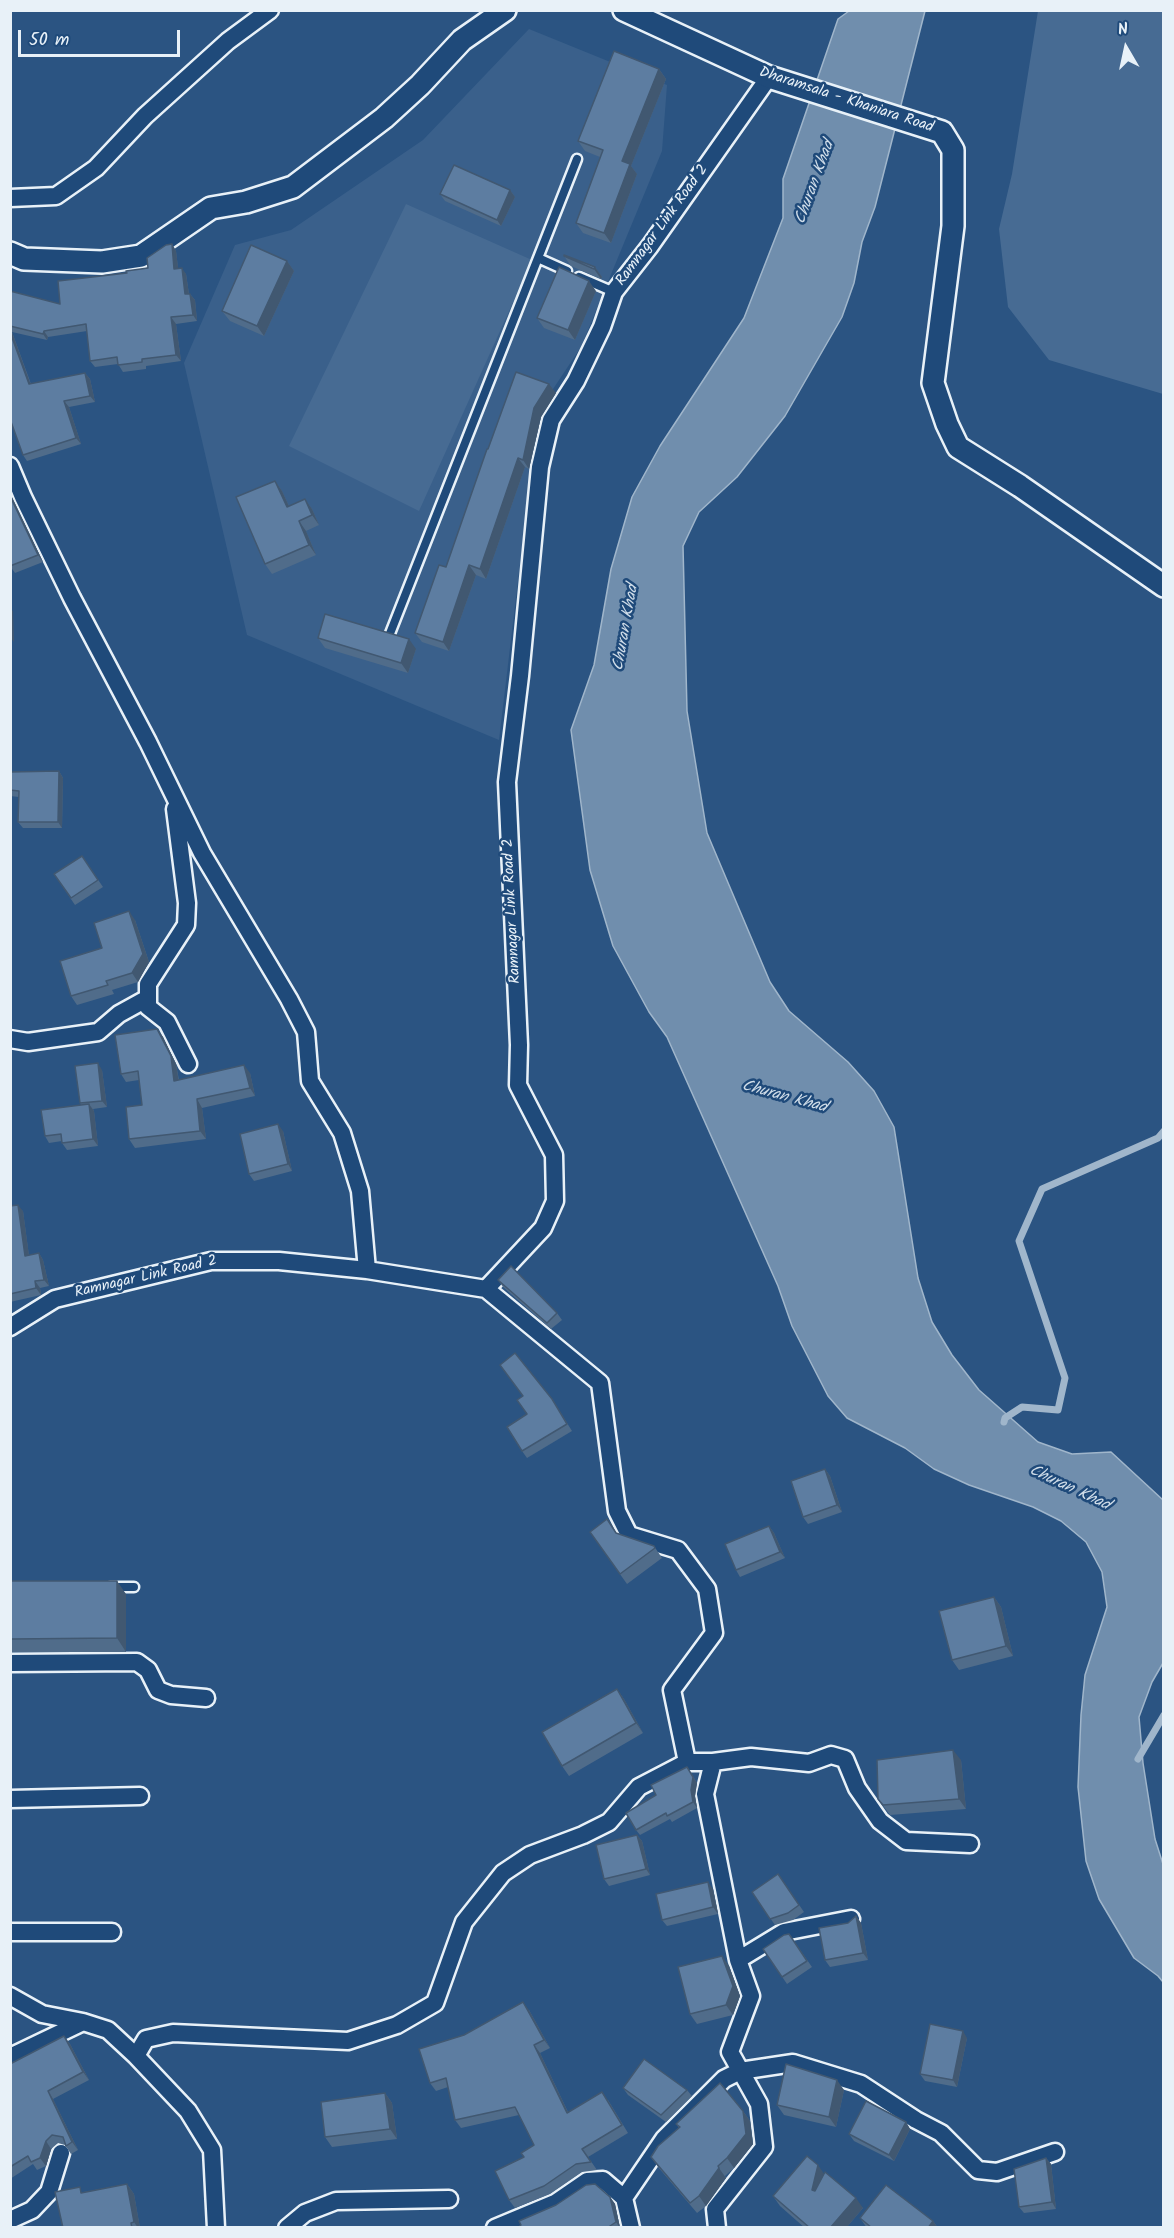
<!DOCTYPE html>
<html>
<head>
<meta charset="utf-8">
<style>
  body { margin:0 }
  #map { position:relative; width:1174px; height:2238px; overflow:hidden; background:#2b5482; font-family:Kalam,sans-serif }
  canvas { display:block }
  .frame { position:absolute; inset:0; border:12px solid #e8f1f8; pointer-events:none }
  .north { position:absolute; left:1096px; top:18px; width:60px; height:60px; -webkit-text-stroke:4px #1f4a7a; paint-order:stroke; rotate:351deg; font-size:16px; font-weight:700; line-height:24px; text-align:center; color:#e8f1f8 }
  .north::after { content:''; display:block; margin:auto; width:21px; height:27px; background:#e8f1f8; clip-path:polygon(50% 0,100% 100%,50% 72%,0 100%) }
  .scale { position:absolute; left:18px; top:30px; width:162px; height:27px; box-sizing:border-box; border:3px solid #e8f1f8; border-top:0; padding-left:8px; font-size:18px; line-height:21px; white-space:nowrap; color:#e8f1f8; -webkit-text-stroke:4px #1f4a7a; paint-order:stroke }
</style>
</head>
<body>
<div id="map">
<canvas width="1174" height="2238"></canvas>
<div class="frame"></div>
<div class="north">N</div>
<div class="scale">50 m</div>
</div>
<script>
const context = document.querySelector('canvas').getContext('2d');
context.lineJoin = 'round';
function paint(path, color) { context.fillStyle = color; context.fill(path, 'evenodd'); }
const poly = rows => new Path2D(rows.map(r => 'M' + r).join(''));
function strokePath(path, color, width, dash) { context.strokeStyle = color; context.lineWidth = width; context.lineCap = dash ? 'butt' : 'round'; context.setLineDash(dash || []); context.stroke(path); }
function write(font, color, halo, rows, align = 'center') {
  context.font = font + ' Kalam,sans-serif'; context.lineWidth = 5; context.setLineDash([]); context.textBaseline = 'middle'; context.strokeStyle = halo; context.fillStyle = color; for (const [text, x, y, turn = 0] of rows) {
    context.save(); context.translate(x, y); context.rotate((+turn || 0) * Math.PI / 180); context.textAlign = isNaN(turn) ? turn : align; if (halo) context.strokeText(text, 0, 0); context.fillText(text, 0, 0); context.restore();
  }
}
paint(poly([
  [529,29,667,85,662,151,581,347,551,392,536,430,499,740,247,635,184,363,235,245,291,230,423,140]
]), '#3a608b');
paint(poly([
  [1038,11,1163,11,1163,394,1049,360,1008,307,999,229,1012,174],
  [406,204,532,260,419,511,289,446]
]), '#476b93');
const water = poly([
  [849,11,925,11,875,207,862,242,854,283,842,317,785,416,737,477,699,512,683,546,687,711,707,833,770,982,789,1011,848,1062,874,1091,894,1127,918,1278,932,1322,952,1355,979,1390,1038,1442,1072,1454,1111,1452,1163,1500,1163,1663,1152,1682,1139,1717,1143,1763,1155,1839,1163,1864,1163,1982,1158,1976,1134,1958,1099,1899,1086,1861,1078,1787,1081,1715,1085,1675,1107,1607,1102,1572,1086,1542,1061,1521,1033,1507,969,1485,934,1469,905,1448,847,1418,828,1396,792,1326,778,1286,667,1037,649,1012,613,946,590,870,571,730,594,665,611,569,632,497,660,446,744,318,783,218,783,179,838,19,849,11]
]);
paint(water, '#708ead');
strokePath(water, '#a0b6cb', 1.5);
strokePath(poly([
  [1004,1422,1005,1418,1022,1407,1058,1410,1065,1378,1019,1241,1042,1189,1158,1138,1164,1131],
  [1138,1759,1164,1715]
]), '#a0b6cb', 7);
const service = poly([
  [538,258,567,271],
  [579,277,614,292],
  [389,636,577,159],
  [110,1587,134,1587]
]);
const minor = poly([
  [10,198,56,196,96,168,145,116,228,41,270,10],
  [10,466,23,497,72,598,148,742,202,853,289,999,306,1032,310,1081,342,1133,360,1191,367,1270],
  [175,809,187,903,186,925,148,984,148,1007,167,1022,188,1064],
  [10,1039,28,1042,98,1032,119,1014,148,998],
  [486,1289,600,1383,617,1511,629,1535,678,1550,707,1589,714,1633,672,1690,687,1762,713,1762,705,1794,738,1960,751,1996,730,2052,759,2104,764,2147,715,2209,717,2228],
  [10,1327,55,1299,211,1261,279,1261,367,1270,486,1289,543,1228,555,1201,554,1155,518,1085,519,1045,507,782,520,676,540,467,551,420,576,381,602,327,614,292,650,246,769,77],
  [10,1663,137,1662,148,1670,158,1690,171,1695,206,1698],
  [713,1762,751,1757,809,1763,831,1755,845,1759,857,1788,880,1821,906,1841,970,1844],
  [10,1799,140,1796],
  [10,1932,112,1932],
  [738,1960,784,1932,851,1919],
  [10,1996,42,2014,83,2022,108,2030,136,2056,188,2111,212,2150,216,2228],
  [136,2056,146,2039,173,2033,348,2041,397,2025,435,2003,464,1922,503,1873,530,1855,583,1835,609,1822,639,1787,687,1762],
  [10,2057,83,2022],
  [10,2220,32,2210,49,2192,61,2153],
  [287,2228,305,2213,336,2201,449,2199],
  [495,2228,555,2203,587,2181,603,2180,624,2198],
  [631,2228,624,2198,664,2139,724,2079,740,2071,793,2063,861,2084,916,2120,941,2133,978,2170,997,2172,1055,2152]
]);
const tertiary = poly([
  [624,10,769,77,942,132,953,150,953,226,933,383,947,424,958,447,1020,486,1164,586],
  [10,253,24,259,102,262,141,256,211,208,246,202,293,187,384,118,420,85,462,40,505,10]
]);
strokePath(service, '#e8f1f8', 13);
strokePath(minor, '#e8f1f8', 21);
strokePath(tertiary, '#e8f1f8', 26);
strokePath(service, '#1f4a7a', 8);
strokePath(minor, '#1f4a7a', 16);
strokePath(tertiary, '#1f4a7a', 21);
paint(poly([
  [659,69,666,79,631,166,637,174,611,243,583,233,576,223,600,157,585,151,578,141],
  [510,190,515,197,501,226,445,201,440,194],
  [172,244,176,251,178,268,186,274,189,294,190,294,195,300,197,321,176,324,181,361,146,366,146,369,123,372,118,364,95,367,90,361,87,331,48,337,47,340,12,332,31,384,85,373,90,379,95,402,69,407,81,444,27,461,23,455,10,419,10,291,60,304,127,273,148,268],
  [564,256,595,267,602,277,601,279,571,266],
  [287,261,294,271,264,336,230,321,222,311],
  [596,291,575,340,544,328,537,318],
  [556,393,541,417,529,469,525,467,486,579,476,575,449,651,422,642,415,633,446,567,488,449],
  [275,481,282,491,289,506,305,499,312,509,319,525,306,531,316,555,272,574,265,564],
  [10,493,43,562,15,573,10,566],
  [318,638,416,649,408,673,325,648],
  [59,771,63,778,62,828,23,828,18,822,19,797,10,796,10,772],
  [82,856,103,887,75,905,54,874],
  [135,920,149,962,138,982,112,990,114,994,77,1005,71,996,102,948],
  [157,1029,163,1037,176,1064,179,1080,250,1073,255,1096,202,1108,206,1139,135,1148,129,1139,142,1105,139,1080,126,1082,121,1074],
  [102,1070,107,1107,93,1109,94,1111,98,1146,67,1150,62,1143,62,1141,49,1143,45,1136,81,1105,80,1103],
  [283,1131,292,1171,254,1181,249,1174],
  [10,1206,23,1211,29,1256,39,1253,43,1260,49,1286,40,1288,41,1295,10,1302],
  [498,1280,557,1313,562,1320,551,1329,503,1287],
  [552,1399,572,1431,527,1458,522,1451,527,1414],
  [825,1469,830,1476,842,1512,808,1524,803,1517],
  [769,1526,774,1533,785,1558,740,1577,736,1570],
  [590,1532,617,1534,654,1546,662,1558,627,1584],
  [10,1581,126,1594,126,1652,10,1652],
  [994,1597,1001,1607,1013,1656,959,1670,952,1660],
  [617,1689,624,1699,643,1733,569,1776,562,1766],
  [961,1760,966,1809,890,1815,878,1799],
  [691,1773,697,1783,695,1796,697,1808,672,1822,670,1819,640,1835,636,1830,656,1795],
  [637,1835,642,1841,650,1875,609,1886,604,1879],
  [778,1874,804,1912,793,1920,775,1925,752,1892],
  [713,1889,718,1914,667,1926,662,1920],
  [856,1916,861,1923,868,1960,830,1967,825,1960,848,1923],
  [789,1934,812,1967,787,1984,763,1949],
  [729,1966,740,1996,733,2015,697,2024,690,2014],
  [529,2010,550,2048,540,2053,568,2112,608,2100,628,2133,588,2157,597,2170,582,2172,550,2194,515,2208,509,2200,524,2157,534,2145,519,2115,461,2128,455,2120,448,2087,436,2091,430,2083,464,2035],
  [64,2036,70,2044,89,2080,53,2099,78,2150,71,2154,65,2145,58,2143,51,2149,46,2166,37,2170,33,2164,10,2179,10,2064],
  [967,2038,957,2087,925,2081,920,2074],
  [623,2088,687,2090,692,2096,666,2122,628,2095],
  [844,2090,836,2127,784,2115,777,2105],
  [385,2093,392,2103,397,2139,332,2147,325,2137],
  [743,2111,750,2121,753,2144,734,2168,725,2176,726,2178,706,2206,697,2213,658,2167,651,2157,679,2128,676,2124],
  [906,2122,910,2129,894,2161,854,2141,849,2134],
  [1046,2158,1051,2164,1056,2209,1024,2213,1019,2207],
  [824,2174,863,2208,846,2228,805,2228,780,2206,773,2196],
  [127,2184,134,2194,140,2228,63,2228,84,2192],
  [610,2197,615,2204,620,2228,517,2228],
  [860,2218,933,2221,938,2228,867,2228]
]), '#506c8a');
paint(poly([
  [659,69,666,79,631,166,637,174,611,243,604,233,622,161],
  [510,190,515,197,501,226,497,220],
  [172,244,176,251,179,275,174,269],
  [287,261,294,271,264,336,257,326],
  [595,267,602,277,601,279,594,269],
  [182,268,186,274,190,301,185,294],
  [589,281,596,291,575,340,568,330],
  [190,294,195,300,197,321,193,315],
  [171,317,176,324,181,361,176,355],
  [10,329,12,332,33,391,29,384,10,332],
  [44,331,48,337,47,340,43,334],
  [85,373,90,379,95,402,90,396],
  [549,384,556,393,541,417,529,469,523,460,534,408],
  [64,401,69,407,81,444,76,438],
  [518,458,525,467,486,579,480,569],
  [275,481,282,491,294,517,287,507],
  [10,493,43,562,38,555,10,496],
  [305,499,312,509,319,525,312,515],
  [299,521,306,531,316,555,309,545],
  [469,565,476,575,449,651,443,642],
  [10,608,13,611,14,642,10,637],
  [409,639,416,649,408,673,401,663],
  [59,771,63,778,62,828,58,822],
  [129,911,135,920,149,962,138,982,132,973],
  [157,1029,163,1037,176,1064,180,1089,174,1081],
  [98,1063,102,1070,107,1107,102,1101],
  [244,1065,250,1073,255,1096,250,1088],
  [197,1099,202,1108,206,1139,200,1131],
  [89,1104,94,1111,98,1146,93,1139],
  [278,1124,283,1131,292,1171,288,1164],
  [18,1205,23,1211,30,1263,25,1256],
  [39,1253,43,1260,49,1286,44,1280],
  [35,1281,40,1288,41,1295,36,1288],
  [825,1469,830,1476,842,1512,837,1505],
  [769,1526,774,1533,785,1558,780,1552],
  [117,1581,126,1594,126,1652,117,1638],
  [994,1597,1001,1607,1013,1656,1006,1646],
  [617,1689,624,1699,643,1733,636,1723],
  [953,1750,961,1760,966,1809,959,1799],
  [687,1767,697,1783,695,1796,697,1808,693,1802],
  [637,1835,642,1841,650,1875,646,1869],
  [708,1882,713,1889,718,1914,713,1907],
  [856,1916,861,1923,868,1960,863,1953],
  [722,1956,729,1966,740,1996,733,2015,726,2005],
  [523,2002,529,2010,550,2048,544,2040],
  [963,2031,967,2038,957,2087,953,2080],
  [64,2036,70,2044,89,2080,83,2072],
  [534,2045,540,2053,572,2121,567,2113],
  [837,2080,844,2090,836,2127,829,2117],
  [48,2091,53,2099,78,2150,72,2142],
  [385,2093,392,2103,397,2139,390,2129],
  [743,2111,750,2121,753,2144,734,2168,727,2158],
  [906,2122,910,2129,894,2161,889,2155],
  [46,2141,51,2149,46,2166,40,2158],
  [1046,2158,1051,2164,1056,2209,1052,2202],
  [818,2165,825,2175,819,2200,812,2190],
  [719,2168,726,2178,706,2206,699,2196],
  [127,2184,134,2194,140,2228,138,2228,134,2222],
  [610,2197,615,2204,620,2228,616,2222],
  [856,2198,863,2208,846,2228,830,2228],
  [933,2221,938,2228,928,2228]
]), '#415871');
const building = poly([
  [614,51,659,69,622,161,630,164,604,233,576,223,603,150,578,141,614,51],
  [454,165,510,190,497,220,440,194,454,165],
  [172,244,174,269,182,268,185,294,190,294,193,315,171,317,176,355,142,359,142,362,118,365,117,357,90,361,86,324,44,331,43,334,10,326,10,291,60,304,58,281,127,273,126,271,148,268,147,258,166,245,172,244],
  [251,245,287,261,257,326,222,311,251,245],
  [564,255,595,267,594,269,564,256,564,255],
  [559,267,589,281,568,330,537,318,559,267],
  [10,332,29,384,85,373,90,396,64,401,76,438,23,455,10,419,10,332],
  [516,372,549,384,534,408,523,460,518,458,480,569,469,565,443,642,415,633,439,565,446,567,487,449,488,449,516,372],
  [275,481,287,507,305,499,312,515,299,521,309,545,265,564,236,497,275,481],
  [10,496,38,555,10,566,10,496],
  [325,614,409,639,401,663,318,638,325,614],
  [59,771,58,822,18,822,19,791,10,790,10,772,59,771],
  [82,856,98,880,71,898,54,874,82,856],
  [129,911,143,954,132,973,106,981,108,985,71,996,60,961,102,948,94,923,129,911],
  [157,1029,171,1056,174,1081,244,1065,250,1088,197,1099,200,1131,129,1139,126,1107,142,1105,138,1071,121,1074,115,1035,157,1029],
  [98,1063,102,1101,80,1103,75,1066,98,1063],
  [89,1104,93,1139,62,1143,61,1134,45,1136,41,1110,89,1104],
  [278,1124,288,1164,249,1174,240,1134,278,1124],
  [18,1205,25,1256,39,1253,44,1280,35,1281,36,1288,10,1294,10,1206,18,1205],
  [511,1266,557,1313,547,1323,498,1280,511,1266],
  [515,1353,552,1399,567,1424,522,1451,507,1427,527,1414,517,1400,523,1396,500,1365,515,1353],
  [825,1469,837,1505,803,1517,791,1481,825,1469],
  [607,1519,616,1533,654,1546,655,1548,620,1574,590,1532,607,1519],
  [769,1526,780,1552,736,1570,725,1544,769,1526],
  [10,1581,117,1581,117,1638,10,1639,10,1581],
  [994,1597,1006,1646,952,1660,939,1611,994,1597],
  [617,1689,636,1723,562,1766,542,1732,617,1689],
  [953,1750,959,1799,883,1805,878,1799,877,1760,953,1750],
  [687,1767,693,1777,691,1790,693,1802,667,1816,666,1813,636,1830,626,1813,656,1795,651,1785,687,1767],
  [637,1835,646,1869,604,1879,596,1845,637,1835],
  [778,1874,799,1905,788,1913,770,1919,752,1892,778,1874],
  [708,1882,713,1907,662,1920,656,1894,708,1882],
  [856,1916,863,1953,825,1960,819,1928,848,1923,856,1916],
  [789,1934,807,1961,782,1977,763,1949,784,1935,789,1934],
  [722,1956,733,1986,726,2005,690,2014,678,1967,722,1956],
  [523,2002,544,2040,534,2045,567,2113,602,2092,622,2125,582,2149,591,2162,576,2164,544,2186,509,2200,495,2171,524,2157,521,2153,534,2145,515,2107,455,2120,446,2078,430,2083,419,2049,464,2035,523,2002],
  [930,2024,963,2031,953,2080,920,2074,930,2024],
  [64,2036,83,2072,48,2091,72,2142,66,2146,63,2137,52,2135,46,2141,40,2158,31,2162,28,2156,10,2167,10,2064,64,2036],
  [644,2059,687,2090,661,2115,623,2088,644,2059],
  [786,2064,837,2080,829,2117,777,2105,786,2064],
  [720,2083,743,2111,746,2134,727,2158,718,2166,719,2168,699,2196,690,2203,651,2157,658,2146,680,2127,676,2124,720,2083],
  [385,2093,390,2129,325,2137,321,2102,385,2093],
  [866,2101,906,2122,889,2155,849,2134,866,2101],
  [807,2156,818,2165,812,2190,815,2191,825,2172,856,2198,830,2228,810,2228,773,2196,807,2156],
  [1046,2158,1052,2202,1019,2207,1014,2169,1046,2158],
  [127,2184,134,2222,131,2223,132,2228,63,2228,55,2192,80,2187,81,2193,127,2184],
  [595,2184,610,2197,616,2222,607,2228,517,2228,521,2225,519,2221,556,2205,586,2185,595,2184],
  [886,2185,933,2221,928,2228,872,2228,860,2218,886,2185]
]);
paint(building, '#5d7da1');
strokePath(building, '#415871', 1.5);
write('15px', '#e8f1f8', '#1f4a7a', [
  ["Dharamsala - Khaniara Road",846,101,18],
  ["Ramnagar Link Road 2",663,226,-54],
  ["Ramnagar Link Road 2",513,911,-93],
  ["Ramnagar Link Road 2",146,1278,-13]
]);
write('italic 16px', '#d0dde9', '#1f4a7a', [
  ["Churan Khad",816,183,-70],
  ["Churan Khad",627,628,-80],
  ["Churan Khad",784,1098,15],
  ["Churan Khad",1069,1489,25]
]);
</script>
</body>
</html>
